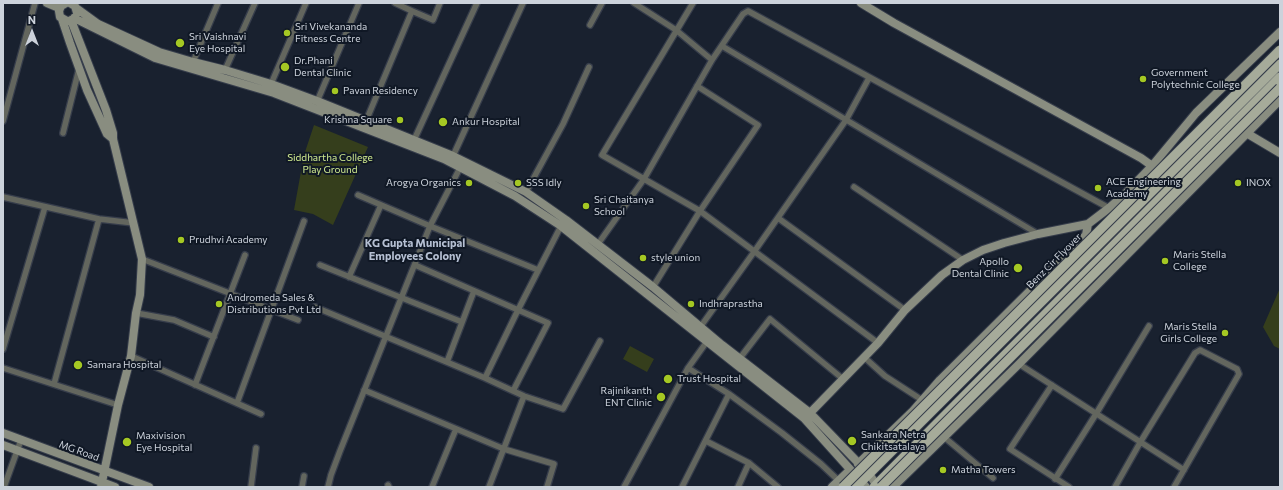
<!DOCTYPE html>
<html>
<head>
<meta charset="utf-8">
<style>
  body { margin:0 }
  #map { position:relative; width:1283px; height:490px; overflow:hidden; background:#19212f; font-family:Commissioner,sans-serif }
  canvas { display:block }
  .frame { position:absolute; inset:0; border:4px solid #ccd2db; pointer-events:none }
  .north { position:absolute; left:12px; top:12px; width:40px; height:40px; -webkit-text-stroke:3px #101825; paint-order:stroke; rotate:0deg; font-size:11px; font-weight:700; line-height:16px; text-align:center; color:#ccd2db }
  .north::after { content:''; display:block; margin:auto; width:14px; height:18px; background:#ccd2db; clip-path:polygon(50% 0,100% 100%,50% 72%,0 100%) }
</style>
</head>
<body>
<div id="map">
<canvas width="1283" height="490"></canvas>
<div class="frame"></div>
<div class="north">N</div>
</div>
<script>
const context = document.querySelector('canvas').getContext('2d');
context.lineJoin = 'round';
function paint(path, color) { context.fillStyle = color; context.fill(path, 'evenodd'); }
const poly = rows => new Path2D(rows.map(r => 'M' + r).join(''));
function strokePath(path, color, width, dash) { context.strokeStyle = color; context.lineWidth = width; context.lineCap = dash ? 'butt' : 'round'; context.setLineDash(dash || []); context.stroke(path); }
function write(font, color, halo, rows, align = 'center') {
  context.font = font + ' Commissioner,sans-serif'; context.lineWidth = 4; context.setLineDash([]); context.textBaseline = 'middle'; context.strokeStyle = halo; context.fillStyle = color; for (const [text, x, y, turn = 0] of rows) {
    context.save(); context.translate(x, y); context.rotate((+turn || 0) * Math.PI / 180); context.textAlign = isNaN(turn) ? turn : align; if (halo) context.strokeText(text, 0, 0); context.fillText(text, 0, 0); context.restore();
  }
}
paint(poly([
  [314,125,368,147,333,225,313,214,294,210,304,155],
  [1280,288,1280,349,1274,346,1263,327],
  [630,346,654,359,647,372,623,359]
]), '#353e1c');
const street = poly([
  [634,3,676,30,712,60],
  [693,3,602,155,700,211,878,343],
  [412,11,433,20,440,3],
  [590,25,602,3],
  [722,46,1038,234],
  [193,62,218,3],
  [225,70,255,3],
  [271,84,306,3],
  [316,104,359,3],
  [3,121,35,3],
  [366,121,412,11,395,3],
  [63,133,79,69],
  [414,140,477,3],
  [453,156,523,3],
  [854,187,963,260],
  [526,192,563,124,589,67],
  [358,195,430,226,538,270],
  [3,197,99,219,134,223],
  [778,218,905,310],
  [598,244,644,179,712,60,743,14,748,11,1109,208],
  [142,259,298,320],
  [320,265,462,322],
  [415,265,548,323,513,391],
  [349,277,381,205],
  [653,287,700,211,758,125,697,86],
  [315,307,485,378,524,396,563,409,600,341],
  [136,313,174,320,214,337],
  [701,326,754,252,846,120,869,78],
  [3,349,45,207],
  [131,356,261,414],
  [864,357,885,376,922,400],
  [740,358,770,319,843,379],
  [447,362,474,291],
  [1019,364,1184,470],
  [3,368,118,405],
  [688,368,729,394,782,433,821,464,839,481],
  [485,378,518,310,562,224],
  [54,384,99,219],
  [195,385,245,255],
  [1052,385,1010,449,1069,487],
  [364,390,504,449,554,464,547,487],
  [237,403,304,221],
  [944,437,993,478],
  [706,441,749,463,778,487],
  [1055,479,1096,414,1149,326],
  [388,485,389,487],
  [4,487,21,440],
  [251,487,256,448],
  [302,487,304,476],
  [328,487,331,475,340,451,430,226,462,164],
  [432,487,456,429],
  [489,487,524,396],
  [624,487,688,368,708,340],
  [682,487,729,394],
  [738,487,749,463],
  [1115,487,1141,441,1195,353,1200,350,1237,369,1239,374,1174,487]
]);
const secondary = poly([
  [47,3,59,8],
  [66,3,61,6,59,11,60,17,67,21],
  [70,3,75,6,77,13],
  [861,3,894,23,1141,158,1155,168],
  [76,8,98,24,159,52,193,62,225,70,271,84,317,101,453,156,526,192,566,220,653,287,722,345,810,413,869,474,878,487],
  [74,18,155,58,274,93,444,159,515,196,561,226,804,418,866,487],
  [62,19,70,43,87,90,107,134,113,139],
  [71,20,106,110,113,133,113,139,142,259,140,295,136,313,131,356,118,405,101,487],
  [1243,131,1280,153],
  [810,413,878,343,905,310,942,275,963,260,983,250,1004,243,1038,234,1088,224,1109,208,1124,195,1152,166,1196,113,1280,32],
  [3,433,149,487],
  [3,445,115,487],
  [858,464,913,411,940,380,1086,235,1088,224],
  [832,487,850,470],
  [893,487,1019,364,1280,100]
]);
const primary = poly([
  [856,487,1280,64],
  [874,487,1280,77]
]);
strokePath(street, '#363d4b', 8);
strokePath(secondary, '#363d4b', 10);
strokePath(primary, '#363d4b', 11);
strokePath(street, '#63665e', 5.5);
strokePath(secondary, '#898d80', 8);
strokePath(primary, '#a6ab9a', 9);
const primaryBridge = poly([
  [843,487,1280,50],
  [881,487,1280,88]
]);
strokePath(primaryBridge, '#363d4b', 11, []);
strokePath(primaryBridge, '#a6ab9a', 9);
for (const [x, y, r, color] of [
  [287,33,4,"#a5c823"],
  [180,43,5,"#a5c823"],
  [285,67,5,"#a5c823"],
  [1143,79,4,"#a5c823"],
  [335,91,4,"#a5c823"],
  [400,120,4,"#a5c823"],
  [443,122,5,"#a5c823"],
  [469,183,4,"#a5c823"],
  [518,183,4,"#a5c823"],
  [1238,183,4,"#a5c823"],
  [1098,188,4,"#a5c823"],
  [586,206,4,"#a5c823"],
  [181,240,4,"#a5c823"],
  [643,258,4,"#a5c823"],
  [1165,261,4,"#a5c823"],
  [1018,268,5,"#a5c823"],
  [219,304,4,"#a5c823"],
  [691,304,4,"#a5c823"],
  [1225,333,4,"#a5c823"],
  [78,365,5,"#a5c823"],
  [668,379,5,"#a5c823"],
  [661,397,5,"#a5c823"],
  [852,441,5,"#a5c823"],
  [127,442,5,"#a5c823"],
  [943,470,4,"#a5c823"]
]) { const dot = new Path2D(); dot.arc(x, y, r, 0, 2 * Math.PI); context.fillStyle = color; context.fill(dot); strokePath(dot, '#101825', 1.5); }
write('10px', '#ccd2db', '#101825', [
  ["Sri Vivekananda",295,27],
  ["Fitness Centre",295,39],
  ["Sri Vaishnavi",189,37],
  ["Eye Hospital",189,49],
  ["Dr.Phani",294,61],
  ["Dental Clinic",294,73],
  ["Government",1151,73],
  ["Polytechnic College",1151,85],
  ["Pavan Residency",343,91],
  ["Krishna Square",392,120,"right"],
  ["Ankur Hospital",452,122],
  ["ACE Engineering",1106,182],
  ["Academy",1106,194],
  ["Arogya Organics",461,183,"right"],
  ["SSS Idly",526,183],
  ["INOX",1246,183],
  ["Sri Chaitanya",594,200],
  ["School",594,212],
  ["Prudhvi Academy",189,240],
  ["Maris Stella",1173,255],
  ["College",1173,267],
  ["style union",651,258],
  ["Apollo",1009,262,"right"],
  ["Dental Clinic",1009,274,"right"],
  ["Andromeda Sales &",227,298],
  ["Distributions Pvt Ltd",227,310],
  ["Indhraprastha",699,304],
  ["Maris Stella",1217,327,"right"],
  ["Girls College",1217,339,"right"],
  ["Samara Hospital",87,365],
  ["Trust Hospital",677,379],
  ["Rajinikanth",652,391,"right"],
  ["ENT Clinic",652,403,"right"],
  ["Sankara Netra",861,435],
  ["Chikitsatalaya",861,447],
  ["Maxivision",136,436],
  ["Eye Hospital",136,448],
  ["Matha Towers",951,470]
], 'left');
write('10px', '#d2ec90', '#101825', [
  ["Siddhartha College",330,158],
  ["Play Ground",330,170]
]);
write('10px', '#ccd2db', '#101825', [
  ["Benz Cir Flyover",1054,261,-45],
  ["MG Road",79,451,20]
]);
write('bold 11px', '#b6c0d3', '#101825', [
  ["KG Gupta Municipal",415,243],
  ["Employees Colony",415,256]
]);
</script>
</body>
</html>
